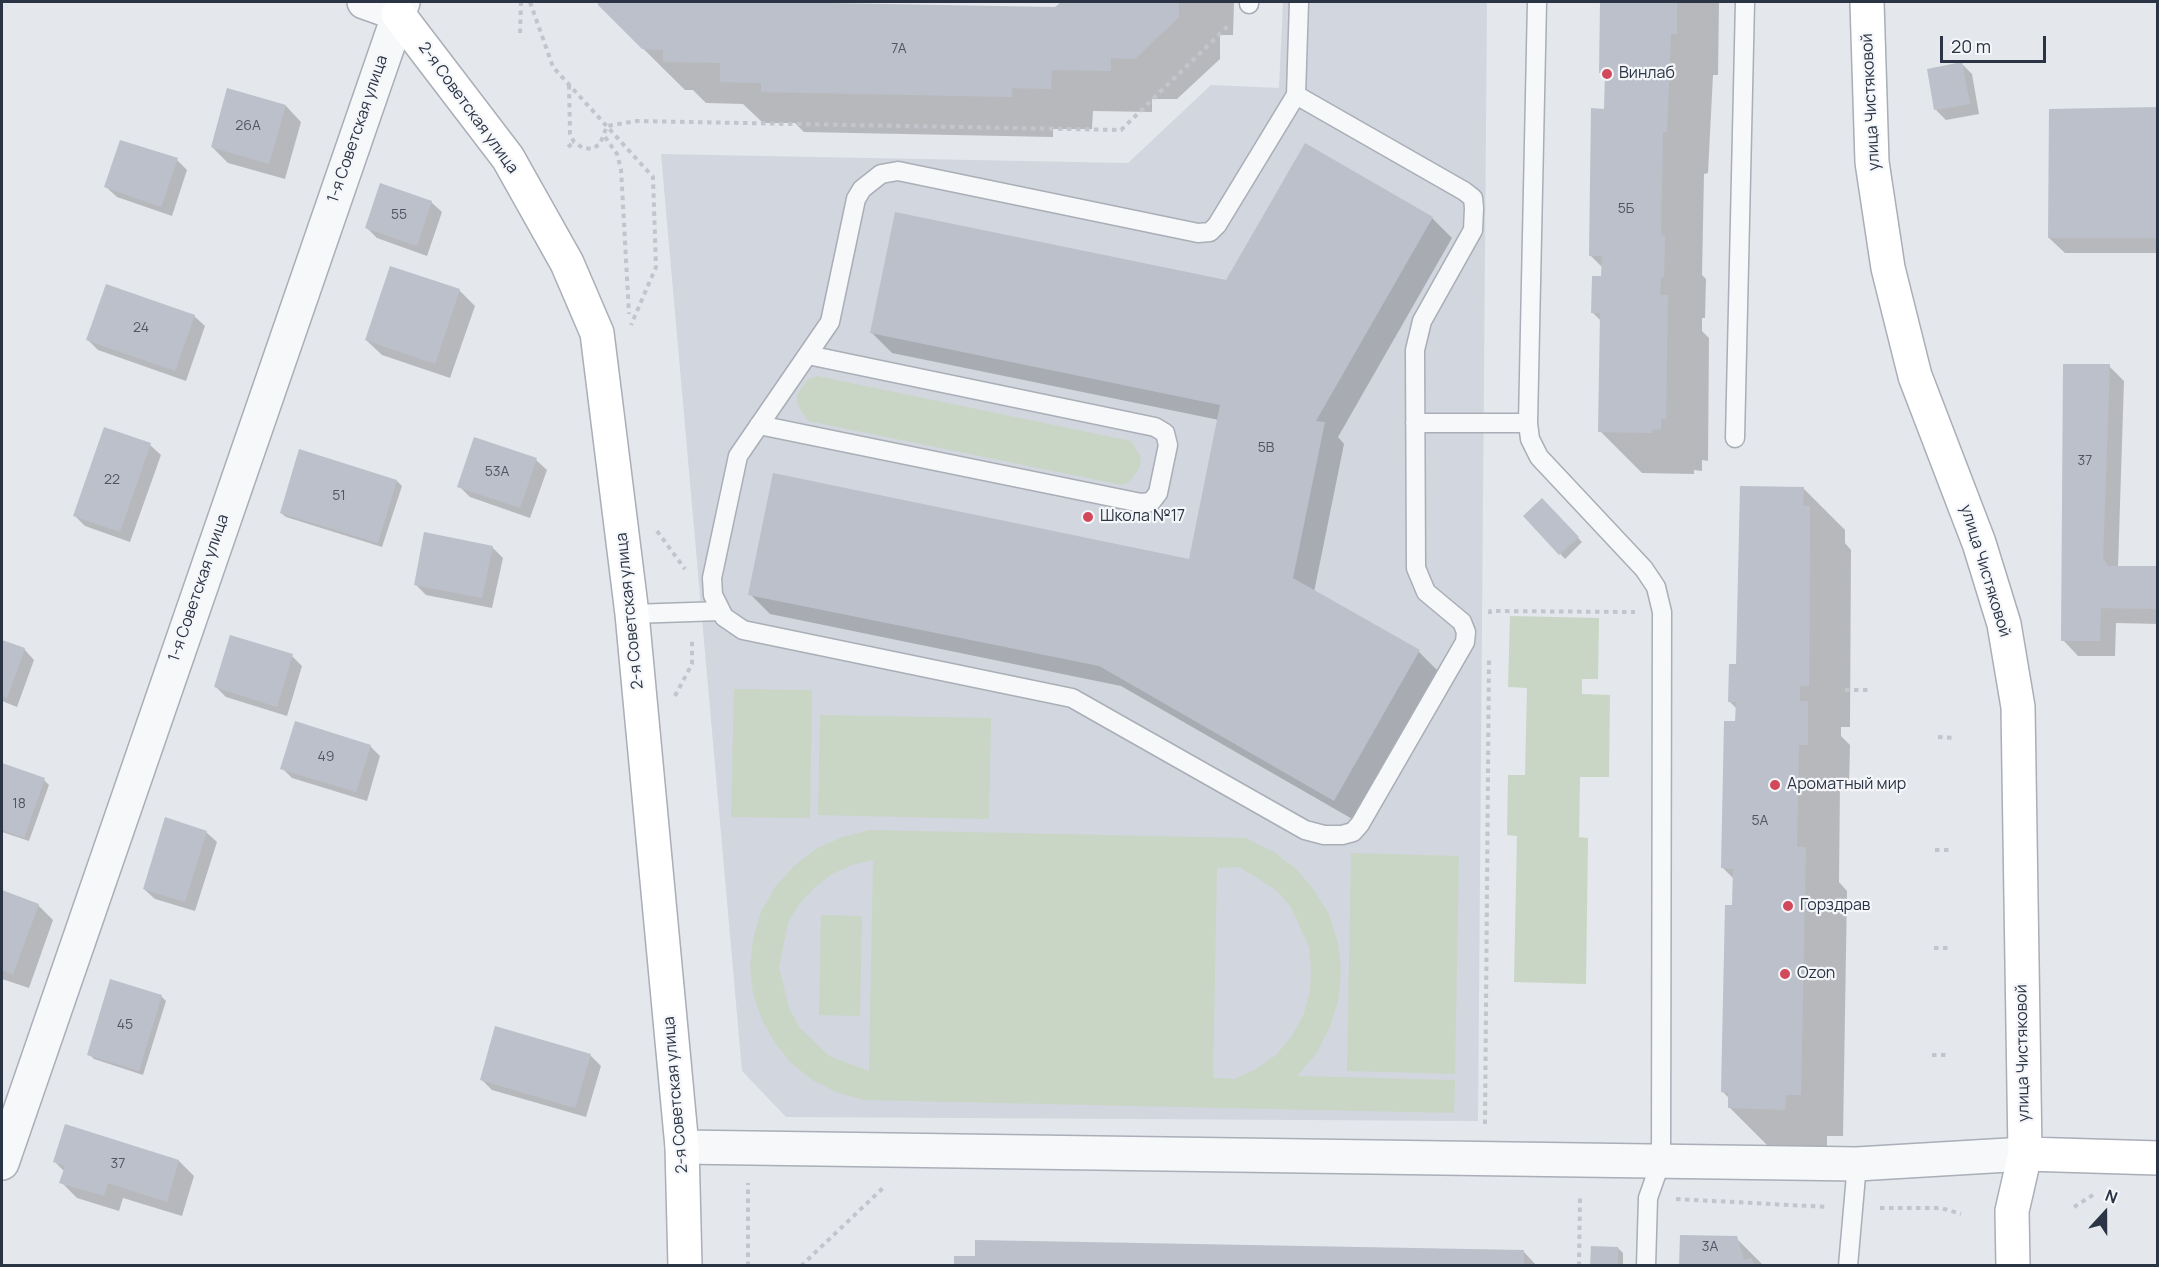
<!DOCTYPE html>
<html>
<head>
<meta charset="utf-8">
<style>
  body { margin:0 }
  #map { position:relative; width:2159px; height:1267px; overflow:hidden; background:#e4e7ec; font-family:Manrope,sans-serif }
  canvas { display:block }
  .frame { position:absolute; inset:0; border:3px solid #2b3445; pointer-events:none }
  .north { position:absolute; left:2075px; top:1183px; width:60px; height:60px; -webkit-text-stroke:4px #f4f6f9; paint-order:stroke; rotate:21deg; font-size:16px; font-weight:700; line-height:24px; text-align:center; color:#2b3445 }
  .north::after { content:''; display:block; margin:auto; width:21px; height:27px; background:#2b3445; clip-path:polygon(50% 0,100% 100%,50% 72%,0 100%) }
  .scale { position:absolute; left:1940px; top:36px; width:106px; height:27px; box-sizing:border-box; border:3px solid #2b3445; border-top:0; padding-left:8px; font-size:18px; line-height:21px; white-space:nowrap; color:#2b3445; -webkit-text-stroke:4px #f4f6f9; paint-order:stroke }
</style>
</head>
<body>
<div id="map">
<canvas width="2159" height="1267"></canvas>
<div class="frame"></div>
<div class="north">N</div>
<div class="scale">20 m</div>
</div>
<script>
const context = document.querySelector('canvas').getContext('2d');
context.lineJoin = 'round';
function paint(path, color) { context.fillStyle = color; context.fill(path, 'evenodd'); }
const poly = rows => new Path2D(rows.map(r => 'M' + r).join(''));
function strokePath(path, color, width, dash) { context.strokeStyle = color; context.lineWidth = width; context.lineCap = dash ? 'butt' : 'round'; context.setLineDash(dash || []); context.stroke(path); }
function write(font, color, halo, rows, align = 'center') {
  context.font = font + ' Manrope,sans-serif'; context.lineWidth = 4.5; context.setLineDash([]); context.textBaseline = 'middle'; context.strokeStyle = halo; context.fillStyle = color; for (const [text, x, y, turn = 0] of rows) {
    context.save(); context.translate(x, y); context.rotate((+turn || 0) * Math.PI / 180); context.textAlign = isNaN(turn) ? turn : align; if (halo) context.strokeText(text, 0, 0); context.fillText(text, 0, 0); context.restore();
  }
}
paint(poly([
  [1283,2,1487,2,1478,1121,786,1117,742,1071,661,154,1128,163,1211,85,1279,88]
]), '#d2d6de');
paint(poly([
  [817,376,1131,441,1141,457,1140,467,1130,481,1122,485,808,421,797,404,797,395,808,379],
  [1510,616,1599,618,1598,679,1582,679,1582,694,1610,695,1609,777,1580,777,1579,837,1588,838,1586,984,1514,982,1517,836,1507,835,1508,775,1525,775,1527,688,1508,687],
  [734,689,812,690,810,818,731,817],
  [820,715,991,718,989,819,818,815],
  [870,830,1246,838,1274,852,1296,869,1314,890,1329,914,1337,940,1341,968,1339,998,1330,1027,1316,1054,1297,1076,1455,1080,1454,1113,865,1100,838,1093,814,1081,792,1064,775,1043,762,1020,753,994,750,967,753,939,761,912,775,887,794,866,816,849,842,837],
  [873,860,869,1071,829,1056,799,1027,789,1008,779,967,788,923,799,904,814,888,832,874,852,865],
  [1239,867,1276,890,1291,907,1309,947,1311,969,1310,992,1303,1016,1291,1037,1276,1055,1256,1069,1235,1079,1213,1078,1217,868],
  [1351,853,1459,856,1455,1074,1347,1071],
  [821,915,862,916,860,1016,819,1015]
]), '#c9d6c5');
paint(poly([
  [599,2,1056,9,1063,2,1234,2,1233,35,1220,35,1220,59,1177,99,1152,99,1152,112,1093,111,1092,129,1053,129,1053,137,804,132,795,123,763,123,743,104,706,103,693,90,685,90,599,5],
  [1601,2,1719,2,1718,75,1713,75,1708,173,1704,174,1702,275,1706,279,1705,318,1702,318,1702,331,1709,338,1708,461,1702,460,1702,471,1694,470,1694,474,1642,473,1600,431,1602,322,1592,312,1603,278,1603,268,1590,255,1605,110,1606,78,1600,72],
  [1962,64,1972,74,1979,114,1946,120,1936,110],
  [286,106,301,122,285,179,228,163,212,147],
  [2158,108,2158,253,2065,253,2049,238],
  [1305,145,1432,218,1452,238,1338,437,1344,444,1314,592,1419,652,1439,672,1354,820,1121,686,770,614,750,594,1190,560,1219,420,892,353,872,333,1227,281],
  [177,160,187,170,172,216,117,197,106,187],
  [431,202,442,212,427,256,377,238,367,228],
  [459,290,475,306,450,378,382,355,366,340],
  [194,316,205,326,186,381,98,350,88,340],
  [2109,366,2124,381,2118,567,2158,568,2158,624,2116,623,2115,656,2078,656,2063,640],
  [150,445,161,455,130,542,85,526,75,516],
  [536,460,547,470,530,518,470,497,459,486],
  [397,481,402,486,382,547,286,517,281,513],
  [1803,488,1845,530,1845,543,1851,550,1850,727,1841,727,1841,736,1850,745,1849,786,1840,786,1839,882,1847,891,1843,1136,1827,1136,1827,1151,1772,1150,1730,1108,1730,1099,1723,1092,1734,879,1723,868,1737,723,1737,709,1730,702,1738,666],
  [1542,500,1582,542,1565,559,1525,516],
  [492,547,503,558,492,608,426,595,415,584],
  [2,641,24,649,34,660,17,707,2,701],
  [292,656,302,666,287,716,226,697,216,687],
  [370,746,380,756,367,801,292,778,282,768],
  [2,764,44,780,49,785,29,841,2,832],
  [206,832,217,842,195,911,155,899,144,889],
  [2,892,38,905,53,920,29,988,2,979],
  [161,996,166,1001,143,1075,94,1059,89,1054],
  [591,1056,601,1066,586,1117,492,1090,481,1079],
  [179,1161,194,1176,182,1216,123,1198,119,1211,77,1198,61,1182,65,1172,55,1162],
  [1736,1238,1764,1266,1681,1266],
  [1618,1248,1623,1253,1623,1266,1592,1266],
  [1524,1252,1537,1266,956,1266]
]), '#0003');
paint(poly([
  [598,2,773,2,1055,7,1061,2,1179,2,1179,17,1135,59,1111,58,1111,71,1052,70,1051,89,1012,88,1012,97,761,92,761,83,720,82,720,63,663,62,663,50,642,49,598,5],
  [1600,2,1677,2,1677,34,1671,34,1667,132,1663,132,1661,236,1665,235,1664,277,1661,277,1660,295,1668,295,1666,419,1661,419,1661,430,1653,429,1652,433,1598,432,1600,313,1591,313,1592,276,1601,276,1602,256,1589,256,1591,108,1604,109,1605,73,1599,73],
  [1962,62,1970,104,1934,110,1927,69],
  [227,88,286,105,269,164,211,147],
  [2158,107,2158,238,2048,238,2049,109],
  [120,140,178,158,161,207,104,187],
  [1305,143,1433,217,1316,421,1325,422,1293,578,1420,650,1334,801,1099,666,748,595,773,473,1189,559,1220,405,870,333,895,212,1226,280],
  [380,183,432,201,417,246,365,228],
  [390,266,460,289,435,364,365,340],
  [106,284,195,315,175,371,86,340],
  [2063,364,2110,364,2103,558,2108,566,2158,566,2158,609,2101,608,2100,641,2061,641],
  [104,427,151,443,120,532,73,516],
  [474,437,537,458,520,508,457,487],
  [299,449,397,480,378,543,280,513],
  [1740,486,1804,487,1803,506,1810,506,1809,686,1800,686,1800,701,1808,701,1808,745,1799,745,1797,847,1806,847,1801,1095,1786,1095,1785,1110,1728,1108,1728,1093,1721,1092,1725,905,1732,905,1733,869,1721,868,1724,721,1735,721,1736,702,1728,702,1729,664,1736,664],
  [1542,498,1579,537,1559,555,1523,516],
  [424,532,493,546,482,598,414,585],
  [230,635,293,654,277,707,214,687],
  [2,640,25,648,7,698,2,696],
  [295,721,371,745,356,792,280,769],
  [2,763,45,778,24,838,2,830],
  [165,817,207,831,185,902,143,889],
  [2,890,39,904,13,974,2,970],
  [110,979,162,995,139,1071,87,1055],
  [495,1026,591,1054,575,1108,480,1080],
  [65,1124,179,1160,167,1202,108,1183,104,1196,59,1183,65,1166,53,1162],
  [1680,1235,1737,1236,1744,1260,1751,1258,1755,1266,1679,1266],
  [975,1240,1524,1250,1524,1266,954,1266,954,1256,975,1256],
  [1591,1246,1618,1247,1618,1266,1590,1266]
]), '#bbc0ca');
const lane = poly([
  [1537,2,1528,423,1530,439,1539,457,1644,569,1656,587,1662,612,1661,1161,1648,1198,1646,1266],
  [1249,4,1249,2],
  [1296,95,1464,191,1473,198,1474,208,1473,230,1422,321,1415,350,1416,568,1426,592,1462,622,1466,632,1465,642,1360,824,1353,832,1342,835,1324,835,1305,830,1072,698,743,630,724,617,713,595,712,578,738,456,830,322,856,199,862,189,881,174,898,171,1198,233,1210,232,1217,225,1296,95,1299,2],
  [1415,423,1528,423],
  [759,425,1141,503,1151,502,1158,493,1168,445,1165,433,1155,427,808,355],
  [1735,438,1745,2],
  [632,614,721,611],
  [1848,1266,1857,1164]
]);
const street = poly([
  [364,2,398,14],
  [682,1147,1857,1164,2025,1154],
  [2,1163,403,2]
]);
const secondary = poly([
  [1867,2,1872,162,1888,268,1915,376,1979,543,2004,624,2018,707,2025,1154,2012,1211,2013,1266],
  [398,14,508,158,567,263,597,333,632,614,682,1147,685,1266],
  [2025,1154,2158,1158]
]);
strokePath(lane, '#a9aeb7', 21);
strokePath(street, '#a9aeb7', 36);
strokePath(secondary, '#a9aeb7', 36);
strokePath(poly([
  [530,2,553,67,653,177,656,267,631,325],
  [520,33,521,2],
  [569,85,570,134,574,142,583,148,592,149,600,144,607,126,637,121,1121,130,1230,24],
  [605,137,617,154,621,169,629,314],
  [568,147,574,142],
  [657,531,685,569],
  [1490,614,1490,611,1635,612],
  [1845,690,1870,690],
  [675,696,692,664,692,638],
  [1938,737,1954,738],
  [1935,850,1952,850],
  [1934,948,1951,948],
  [1932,1055,1949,1055],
  [1485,1124,1489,658],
  [1676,1199,1828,1207],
  [2074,1207,2096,1193],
  [1880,1208,1941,1208,1961,1214],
  [748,1266,748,1183],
  [801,1266,883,1188,886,1188],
  [1579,1266,1580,1196]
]), '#c2c5cb', 4, [4.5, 4.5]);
strokePath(lane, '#f7f8fa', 18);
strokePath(street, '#f7f8fa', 33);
strokePath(secondary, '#fff', 33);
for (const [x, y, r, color] of [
  [1607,74,6,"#d1495b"],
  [1088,517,6,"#d1495b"],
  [1775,785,6,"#d1495b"],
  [1788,906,6,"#d1495b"],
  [1785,974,6,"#d1495b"]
]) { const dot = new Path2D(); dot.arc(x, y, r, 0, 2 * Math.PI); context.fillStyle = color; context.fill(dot); strokePath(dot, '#f4f6f9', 2); }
write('14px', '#4f5766', null, [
  ["7А",899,49],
  ["26А",248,126],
  ["5Б",1626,209],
  ["55",399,215],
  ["24",141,328],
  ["5В",1266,448],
  ["37",2085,461],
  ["53А",497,472],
  ["22",112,480],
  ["51",339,496],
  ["49",326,757],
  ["18",19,804],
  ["5А",1760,821],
  ["45",125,1025],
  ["37",118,1164],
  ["3А",1710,1247]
]);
write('16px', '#2b3445', '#f4f6f9', [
  ["Винлаб",1619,74],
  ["Школа №17",1100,517],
  ["Ароматный мир",1787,785],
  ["Горздрав",1800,906],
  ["Ozon",1797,974]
], 'left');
write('16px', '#2b3445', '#f4f6f9', [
  ["улица Чистяковой",1871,102,-93],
  ["2-я Советская улица",468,108,54],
  ["1-я Советская улица",358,129,-71],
  ["улица Чистяковой",1985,571,73],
  ["1-я Советская улица",199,588,-71],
  ["2-я Советская улица",630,611,-96],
  ["улица Чистяковой",2023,1053,-91],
  ["2-я Советская улица",676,1095,-95]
]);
</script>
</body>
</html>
